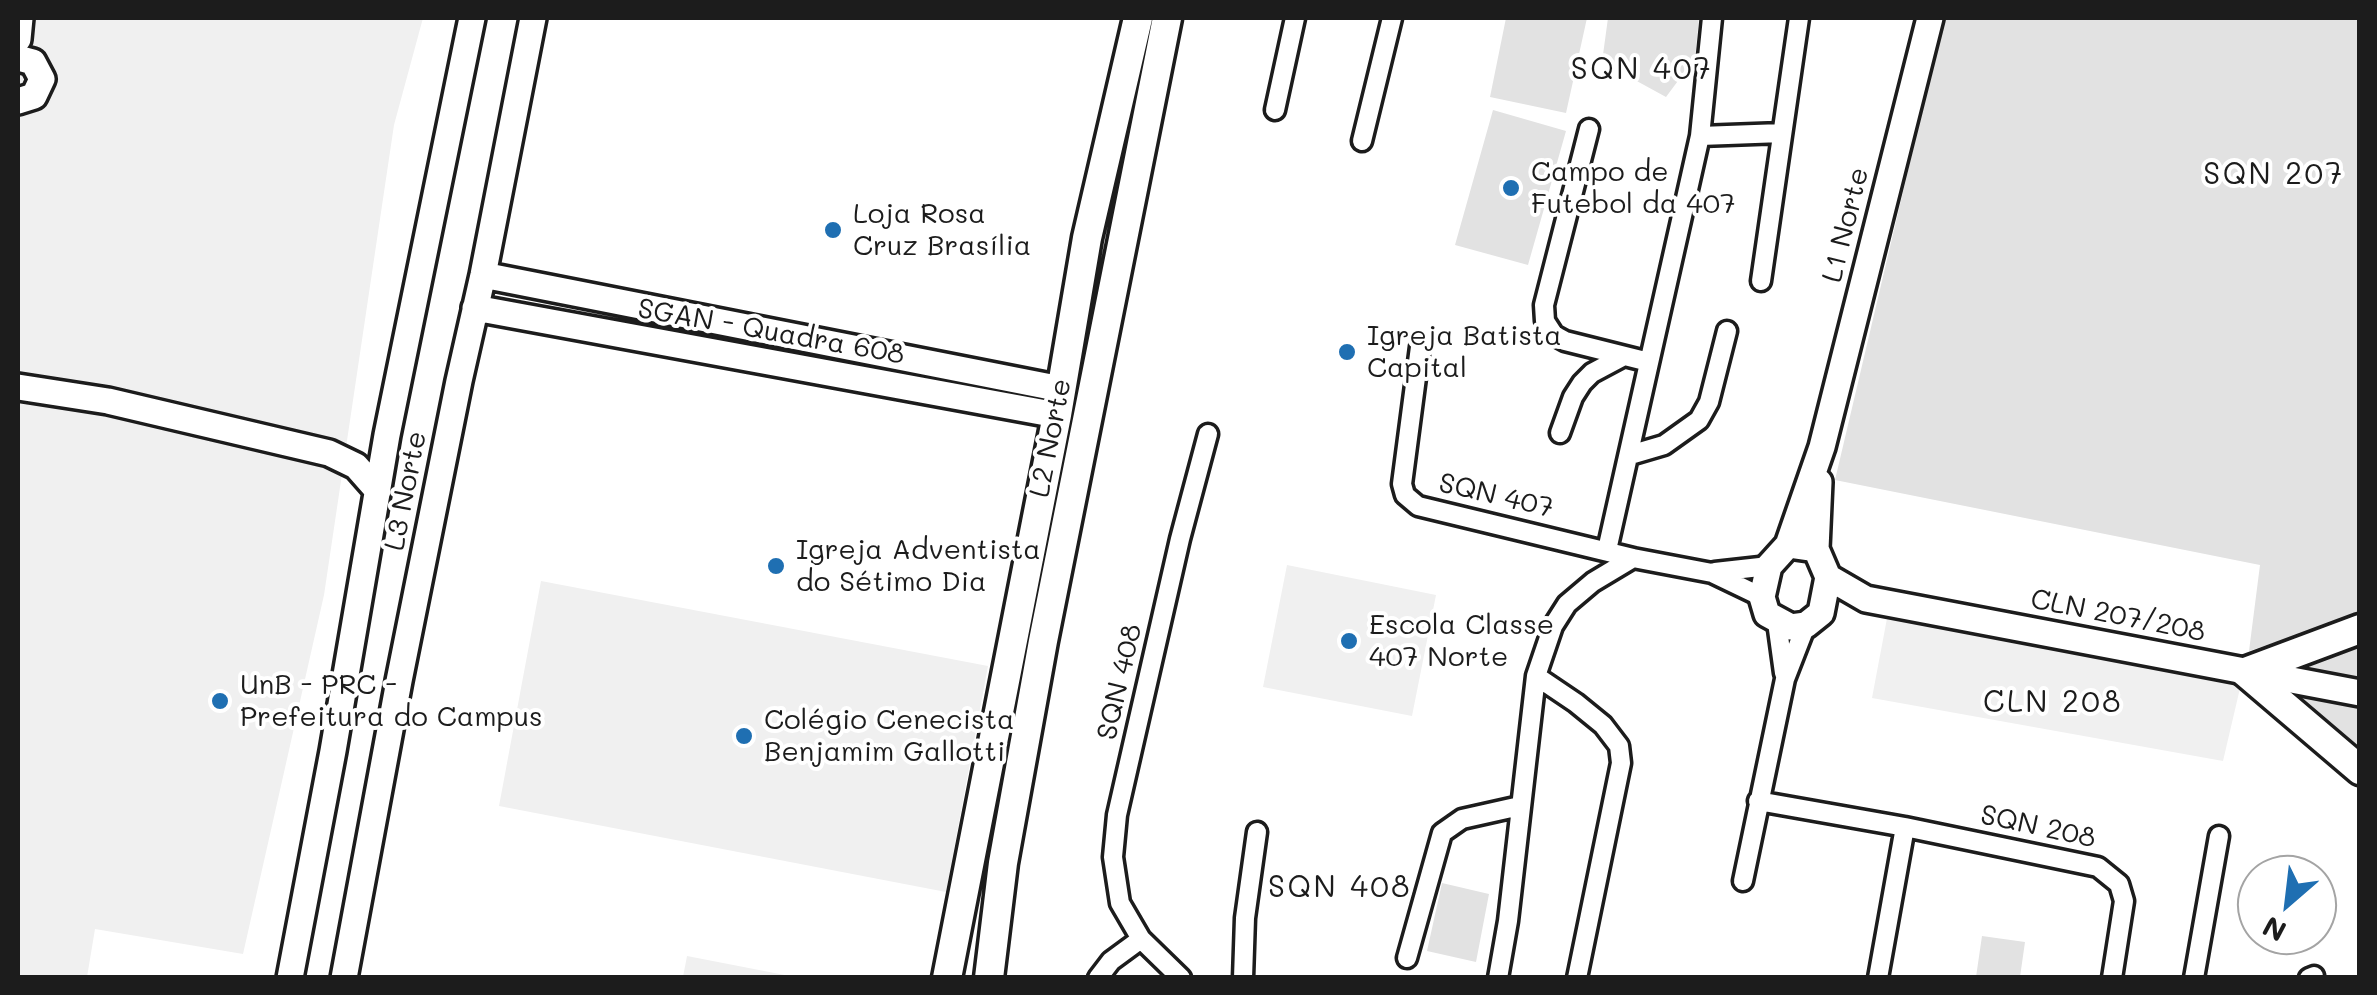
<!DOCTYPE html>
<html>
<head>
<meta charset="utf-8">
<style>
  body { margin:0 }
  #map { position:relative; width:2377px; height:995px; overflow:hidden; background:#fff; font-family:Mali,sans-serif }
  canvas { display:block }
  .frame { position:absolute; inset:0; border:20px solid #1c1c1c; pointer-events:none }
  .north { position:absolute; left:2237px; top:855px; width:100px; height:100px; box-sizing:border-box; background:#fff; border:2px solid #a4a4a4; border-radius:50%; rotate:208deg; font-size:28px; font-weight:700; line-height:40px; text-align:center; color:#1c1c1c }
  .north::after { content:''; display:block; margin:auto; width:35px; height:45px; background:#1f6fb2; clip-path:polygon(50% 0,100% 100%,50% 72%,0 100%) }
</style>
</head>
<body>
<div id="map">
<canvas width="2377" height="995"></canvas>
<div class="frame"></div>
<div class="north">N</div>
</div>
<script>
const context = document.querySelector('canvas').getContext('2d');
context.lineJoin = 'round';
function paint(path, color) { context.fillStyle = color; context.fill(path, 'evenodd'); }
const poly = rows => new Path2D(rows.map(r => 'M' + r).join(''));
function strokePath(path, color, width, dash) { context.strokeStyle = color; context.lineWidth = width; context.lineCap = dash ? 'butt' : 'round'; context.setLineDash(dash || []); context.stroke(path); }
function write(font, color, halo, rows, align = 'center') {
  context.font = font + ' Mali,sans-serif'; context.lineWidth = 8; context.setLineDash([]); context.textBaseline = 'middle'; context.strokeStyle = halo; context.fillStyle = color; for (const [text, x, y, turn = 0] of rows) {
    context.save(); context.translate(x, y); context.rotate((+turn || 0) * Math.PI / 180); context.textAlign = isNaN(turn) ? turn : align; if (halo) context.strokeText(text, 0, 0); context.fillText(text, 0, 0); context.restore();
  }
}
paint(poly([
  [18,18,423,18,394,125,324,595,243,954,95,929,87,977,18,977],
  [1287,565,1436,595,1412,716,1263,687],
  [541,581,988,666,946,892,499,806],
  [1888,613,2241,684,2223,761,1872,698],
  [687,956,795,977,683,977]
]), '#f0f0f0');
paint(poly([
  [1506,18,1587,18,1566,113,1490,97],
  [1608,18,1699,18,1695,58,1666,97,1602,62],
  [1944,18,2359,18,2359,615,2249,651,2260,565,1835,480],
  [1493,110,1566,131,1528,265,1455,245],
  [2359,637,2359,685,2272,668],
  [2271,685,2359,701,2359,763],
  [1442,883,1489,894,1476,962,1427,951],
  [1982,936,2025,942,2020,977,1976,977]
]), '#e2e2e2');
const street = poly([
  [1275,110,1295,18],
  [1589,129,1544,305,1545,321,1554,335,1565,341,1649,362],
  [1700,136,1782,133],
  [1362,141,1392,18],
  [1761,281,1799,18],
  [1420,347,1402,484,1405,495,1418,506,1633,558,1712,573,1762,597],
  [1560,433,1573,397,1582,383,1592,373,1622,357],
  [1630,455,1664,445,1699,420,1709,402,1727,331],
  [1607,550,1700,136,1712,18],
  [1715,572,1769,566],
  [1777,622,1784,673],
  [1536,676,1576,703,1603,725,1619,746,1621,763,1577,978],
  [1758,801,1905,827,2098,867,2119,884,2124,901,2112,978],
  [1743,881,1785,679,1806,625],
  [1407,958,1442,833,1462,819,1520,806],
  [1098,978,1111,961,1141,939],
  [1181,978,1141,939,1120,903,1113,857,1117,815,1180,539,1208,434],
  [1243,978,1245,918,1257,832],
  [1498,978,1508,921,1536,676,1553,626,1567,604,1593,582,1633,558],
  [1878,978,1905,827],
  [2194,978,2219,836],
  [2309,978,2314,976]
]);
const secondary = poly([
  [18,39,20,18],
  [18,58,33,62,42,79,34,96,18,101],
  [483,275,1061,389],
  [475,308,1057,415],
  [18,387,108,401,329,453,356,466,378,491],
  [1788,545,1822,447,1930,18],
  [1788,545,1816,549,1828,577,1821,613,1806,625,1791,627,1767,614,1762,597,1769,566,1788,545],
  [1816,549,1819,482],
  [1828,577,1866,599,2360,693],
  [290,978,333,751,387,435,472,18],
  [344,978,399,681,459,381,483,275,533,18]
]);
const primary = poly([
  [2245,672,2360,770],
  [2245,672,2360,629],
  [947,978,1057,415,1087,238,1138,18],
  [989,978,1003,863,1043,641,1167,18]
]);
strokePath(street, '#1c1c1c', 25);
strokePath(secondary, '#1c1c1c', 32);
strokePath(primary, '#1c1c1c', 35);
strokePath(street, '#fff', 18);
strokePath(secondary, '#fff', 25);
strokePath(primary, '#fff', 28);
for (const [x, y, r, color] of [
  [1511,188,10,"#1f6fb2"],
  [833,230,10,"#1f6fb2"],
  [1347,352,10,"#1f6fb2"],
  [776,566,10,"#1f6fb2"],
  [1349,641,10,"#1f6fb2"],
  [220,701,10,"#1f6fb2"],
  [744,736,10,"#1f6fb2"]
]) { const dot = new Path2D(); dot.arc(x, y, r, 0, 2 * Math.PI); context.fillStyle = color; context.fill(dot); strokePath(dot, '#fff', 4); }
write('28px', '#1c1c1c', '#fff', [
  ["Campo de",1531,172],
  ["Futebol da 407",1531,204],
  ["Loja Rosa",853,214],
  ["Cruz Brasília",853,246],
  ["Igreja Batista",1367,336],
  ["Capital",1367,368],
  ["Igreja Adventista",796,550],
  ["do Sétimo Dia",796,582],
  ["Escola Classe",1369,625],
  ["407 Norte",1369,657],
  ["UnB - PRC -",240,685],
  ["Prefeitura do Campus",240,717],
  ["Colégio Cenecista",764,720],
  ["Benjamim Gallotti",764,752]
], 'left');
write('28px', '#1c1c1c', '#fff', [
  ["L1 Norte",1846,225,-76],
  ["SGAN - Quadra 608",771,332,10],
  ["L2 Norte",1051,438,-79],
  ["L3 Norte",406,491,-79],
  ["SQN 407",1496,496,13],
  ["CLN 207/208",2118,616,11],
  ["SQN 408",1120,682,-77],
  ["SQN 208",2038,827,12]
]);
context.letterSpacing = '2.5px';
write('30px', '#1c1c1c', '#fff', [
  ["SQN 407",1642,70],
  ["SQN 207",2274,175],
  ["CLN 208",2053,703],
  ["SQN 408",1340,888]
]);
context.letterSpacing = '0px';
</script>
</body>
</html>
